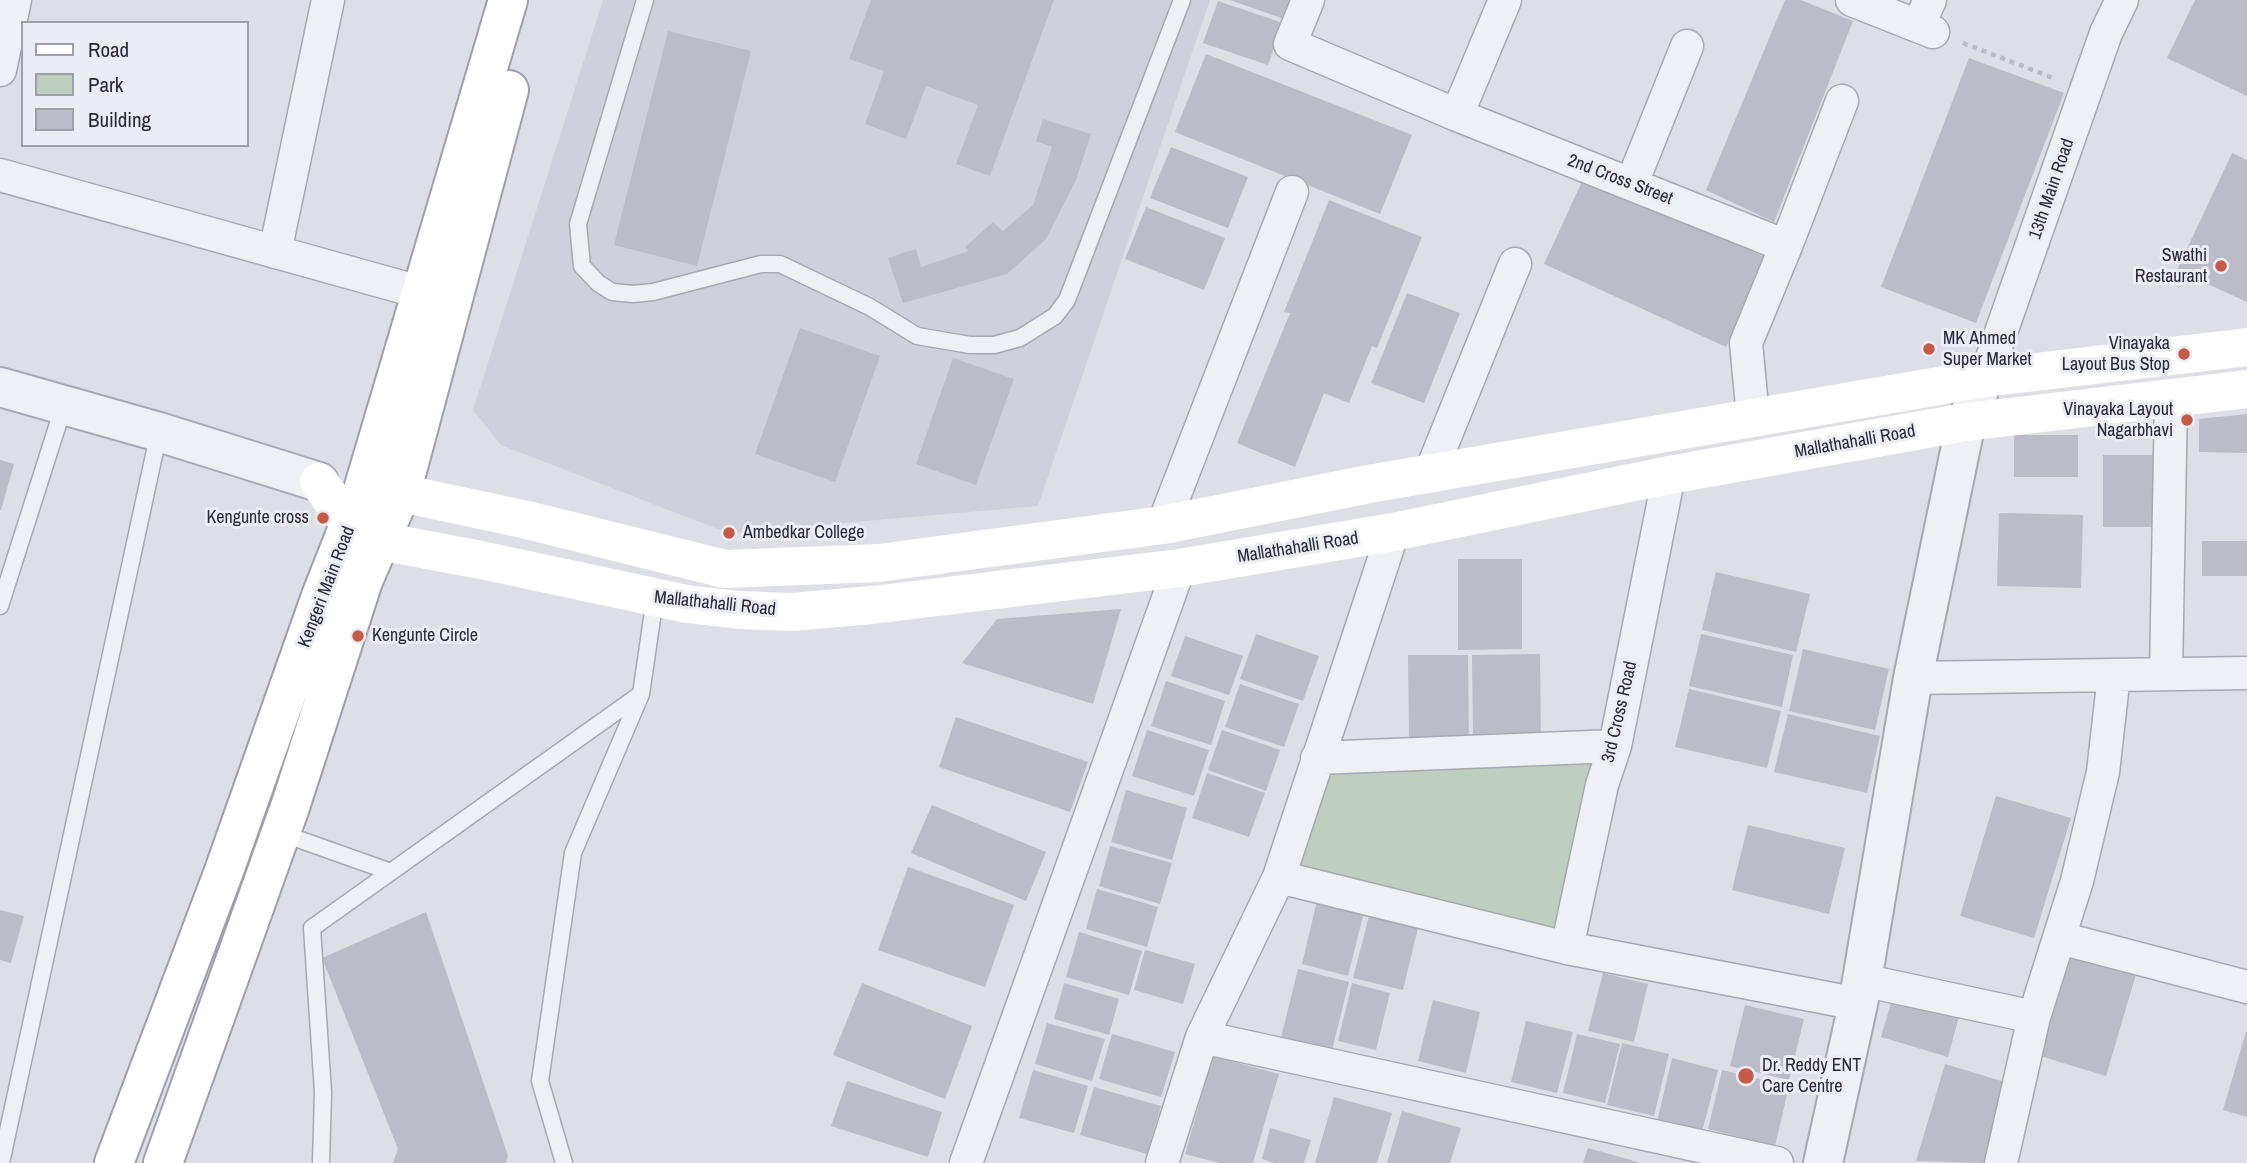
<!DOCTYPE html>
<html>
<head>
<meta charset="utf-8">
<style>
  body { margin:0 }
  #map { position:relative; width:2247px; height:1163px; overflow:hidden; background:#dddee6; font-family:"Archivo Narrow",sans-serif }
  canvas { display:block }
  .legend { position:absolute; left:21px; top:21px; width:228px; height:126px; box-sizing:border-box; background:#ecedf4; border:2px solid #9d9faa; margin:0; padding:9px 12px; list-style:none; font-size:21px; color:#27293b }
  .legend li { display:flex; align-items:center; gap:14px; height:35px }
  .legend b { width:35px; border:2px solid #9d9faa }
</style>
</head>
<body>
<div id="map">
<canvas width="2247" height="1163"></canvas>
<ul class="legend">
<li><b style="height:9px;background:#fff"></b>Road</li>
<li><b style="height:19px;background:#bfcfbf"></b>Park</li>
<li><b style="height:19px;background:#bbbcc8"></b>Building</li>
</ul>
</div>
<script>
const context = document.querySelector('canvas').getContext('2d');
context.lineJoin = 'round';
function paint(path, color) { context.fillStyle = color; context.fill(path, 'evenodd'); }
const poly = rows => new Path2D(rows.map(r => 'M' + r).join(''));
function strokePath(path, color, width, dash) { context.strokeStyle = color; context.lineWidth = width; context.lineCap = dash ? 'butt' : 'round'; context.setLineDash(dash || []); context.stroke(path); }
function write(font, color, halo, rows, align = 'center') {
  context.font = font + ' "Archivo Narrow",sans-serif'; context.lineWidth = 6; context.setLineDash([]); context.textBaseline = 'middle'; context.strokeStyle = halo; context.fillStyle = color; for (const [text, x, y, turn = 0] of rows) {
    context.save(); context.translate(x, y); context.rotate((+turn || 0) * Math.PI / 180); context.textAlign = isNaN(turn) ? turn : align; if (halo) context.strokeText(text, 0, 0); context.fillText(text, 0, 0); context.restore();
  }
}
paint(poly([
  [603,0,1210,0,1038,506,728,533,501,445,473,410]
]), '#cfd0db');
paint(poly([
  [1595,759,1556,932,1270,864,1306,773]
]), '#bfcfbf');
paint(poly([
  [871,0,1054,0,990,176,956,164,978,105,926,86,906,139,865,124,884,71,849,59],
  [1230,0,1290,0,1284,19],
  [1785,0,1801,0,1853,21,1774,222,1706,190],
  [2195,0,2247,0,2247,96,2167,58],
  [1218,1,1283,23,1268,65,1203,43],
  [668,31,751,51,697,266,614,245],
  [1206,54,1412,135,1380,214,1175,132],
  [1969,58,2064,93,1976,323,1881,287],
  [1043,119,1091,134,1076,180,1046,239,1007,274,903,303,888,258,916,249,921,267,969,251,965,247,993,222,1003,231,1033,205,1052,147,1036,141],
  [1171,147,1248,177,1228,228,1150,198],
  [2232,153,2247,160,2247,302,2177,270],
  [1585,175,1767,258,1726,347,1544,264],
  [1329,200,1422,237,1377,348,1372,346,1349,403,1324,393,1295,467,1237,443,1290,313,1284,312],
  [1146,207,1225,238,1204,290,1125,259],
  [1407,293,1460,313,1424,403,1371,383],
  [800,328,880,356,835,482,755,454],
  [953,358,1014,379,976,485,916,464],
  [2247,414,2247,453,2199,452,2199,419],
  [2014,435,2078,435,2078,477,2014,477],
  [2103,455,2163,455,2163,527,2103,527],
  [0,460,14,464,1,510,0,510],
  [1999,513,2083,515,2081,588,1997,586],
  [2202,541,2247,541,2247,576,2202,576],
  [1458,559,1522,559,1522,649,1458,650],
  [1716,572,1810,594,1796,652,1702,630],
  [1121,609,1093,704,962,663,997,619],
  [1256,634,1319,656,1303,701,1240,679],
  [1701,634,1793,655,1782,707,1689,686],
  [1185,636,1243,656,1229,695,1171,676],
  [1803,649,1889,669,1875,730,1789,711],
  [1540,654,1541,743,1473,743,1472,655],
  [1408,655,1468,655,1469,744,1409,744],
  [1166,681,1225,701,1211,745,1151,726],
  [1240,684,1299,704,1284,747,1225,727],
  [1689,689,1781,711,1767,768,1675,747],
  [1788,714,1880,736,1867,793,1774,772],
  [956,717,1088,762,1070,812,939,767],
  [1147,730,1209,750,1194,796,1132,776],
  [1222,730,1280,750,1266,791,1208,770],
  [1207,773,1265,793,1249,837,1192,818],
  [1126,790,1187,808,1172,860,1111,842],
  [1996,796,2071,818,2034,938,1960,916],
  [932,805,1046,852,1026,901,911,853],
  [1748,825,1845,848,1829,914,1732,890],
  [1110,846,1172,863,1160,904,1099,886],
  [908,867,1014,905,985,987,878,950],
  [1097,889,1158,907,1147,947,1086,929],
  [1317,901,1364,912,1348,976,1302,964],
  [0,910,24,916,11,963,0,960],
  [426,912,508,1156,506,1163,393,1163,398,1149,322,958],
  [1369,916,1418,928,1403,990,1353,978],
  [1079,932,1142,951,1129,995,1066,977],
  [1145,950,1195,964,1183,1004,1134,990],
  [2072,952,2137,971,2106,1076,2040,1056],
  [1298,969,1349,982,1332,1050,1281,1038],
  [1603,973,1648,984,1634,1042,1588,1031],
  [862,983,972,1026,945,1099,833,1055],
  [1064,983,1119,999,1109,1035,1054,1019],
  [1352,983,1390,993,1376,1050,1338,1041],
  [1894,993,1960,1013,1948,1057,1881,1037],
  [1433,1000,1480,1012,1466,1073,1418,1061],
  [1745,1005,1804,1019,1789,1080,1730,1066],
  [1526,1021,1573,1032,1557,1093,1511,1082],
  [1047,1023,1105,1039,1092,1081,1035,1064],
  [2246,1032,2247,1032,2247,1117,2223,1110],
  [1112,1034,1175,1052,1161,1097,1099,1079],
  [1577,1034,1620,1044,1605,1103,1563,1093],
  [1622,1043,1669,1054,1654,1116,1607,1105],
  [1213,1056,1279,1074,1253,1163,1219,1163,1185,1154],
  [1672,1058,1718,1070,1702,1132,1657,1122],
  [1945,1064,2008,1083,1984,1163,1916,1161],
  [1033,1070,1088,1086,1074,1133,1019,1118],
  [1722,1070,1789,1086,1775,1146,1708,1129],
  [847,1081,942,1112,928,1157,831,1126],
  [1094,1087,1161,1106,1147,1154,1080,1135],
  [1334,1097,1392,1113,1377,1163,1315,1163],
  [1402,1111,1461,1128,1450,1163,1387,1163],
  [1270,1128,1311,1140,1304,1163,1274,1163,1262,1159],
  [1588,1148,1638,1162,1638,1163,1583,1163]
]), '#bbbcc8');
const service = poly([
  [645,0,578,224,582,266,598,283,612,292,633,294,653,292,761,264,780,264,870,307,917,336,970,345,994,345,1020,338,1055,316,1067,300,1182,0],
  [0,606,64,405],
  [281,833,391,872],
  [1,1163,159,432],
  [321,1163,323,1092,312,928,641,694,655,598],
  [564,1163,540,1081,573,853,641,694]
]);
const minor = poly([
  [1308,0,1290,44,1457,115,1786,246,1746,343,1753,417],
  [1852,0,1933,32],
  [1918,26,1930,0],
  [0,70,15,0],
  [1457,115,1505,0],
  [0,175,423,293],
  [1632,183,1687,46],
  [1786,246,1842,101],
  [275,252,328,0],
  [1985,378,2106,33,2122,0],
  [1430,474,1515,264],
  [1163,525,1292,192],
  [2166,674,2171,399],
  [1913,678,2247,673],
  [1317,758,1615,746],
  [1279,877,1567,948,1858,1004],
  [2060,938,2247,987],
  [1567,948,1602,785,1615,746,1669,475],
  [1862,980,2034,1017],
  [1202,1037,1777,1163],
  [966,1163,1179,568],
  [1162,1163,1202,1037,1279,877,1393,532],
  [2001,1163,2034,1017,2077,881,2103,772,2114,675]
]);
const tertiary = poly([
  [0,387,159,432,319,482],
  [1823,1163,1858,1004,1913,678,1966,422,1978,394]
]);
const primary = poly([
  [114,1163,224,871,321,596,363,490,508,0],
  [163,1163,290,807,363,581,401,493,509,90]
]);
strokePath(service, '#a6a8b3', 19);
strokePath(minor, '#a6a8b3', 35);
strokePath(tertiary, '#a6a8b3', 42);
strokePath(primary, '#9d9fb1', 42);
strokePath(poly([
  [1963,43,2056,79]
]), '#bbbcc5', 4.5, [5, 5]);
strokePath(service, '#eff0f5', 16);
strokePath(minor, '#eff0f5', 32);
strokePath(tertiary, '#eff0f5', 38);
strokePath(poly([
  [319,482,351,526,380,541,481,560,687,604,739,610,792,612,872,605,1179,568,1393,532,1669,475,1966,422,2247,389],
  [368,490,401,493,527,520,725,569,879,563,1163,525,1369,484,1985,378,2247,347]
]), '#fff', 38);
strokePath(primary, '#fff', 38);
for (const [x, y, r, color] of [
  [2221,266,7,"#c55a48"],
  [1929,349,7,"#c55a48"],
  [2184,354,7,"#c55a48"],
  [2187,420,7,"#c55a48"],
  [323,518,7,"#c55a48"],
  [729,533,7,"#c55a48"],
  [358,636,7,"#c55a48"],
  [1746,1076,9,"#c55a48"]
]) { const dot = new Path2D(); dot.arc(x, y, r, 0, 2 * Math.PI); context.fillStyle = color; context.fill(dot); strokePath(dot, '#ecedf4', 2.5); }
write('18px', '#27293b', '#ecedf4', [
  ["2nd Cross Street",1620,180,21],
  ["13th Main Road",2052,189,-71],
  ["Mallathahalli Road",1855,442,-10],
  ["Mallathahalli Road",1298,548,-9],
  ["Kengeri Main Road",327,587,-69],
  ["Mallathahalli Road",715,604,6],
  ["3rd Cross Road",1620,712,-77]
]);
write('18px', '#27293b', '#ecedf4', [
  ["Swathi",2207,256],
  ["Restaurant",2207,277],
  ["MK Ahmed",1943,339,"left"],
  ["Super Market",1943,360,"left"],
  ["Vinayaka",2170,344],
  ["Layout Bus Stop",2170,365],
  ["Vinayaka Layout",2173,410],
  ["Nagarbhavi",2173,431],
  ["Kengunte cross",309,518],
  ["Ambedkar College",743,533,"left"],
  ["Kengunte Circle",372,636,"left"],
  ["Dr. Reddy ENT",1762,1066,"left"],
  ["Care Centre",1762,1087,"left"]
], 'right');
</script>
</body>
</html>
